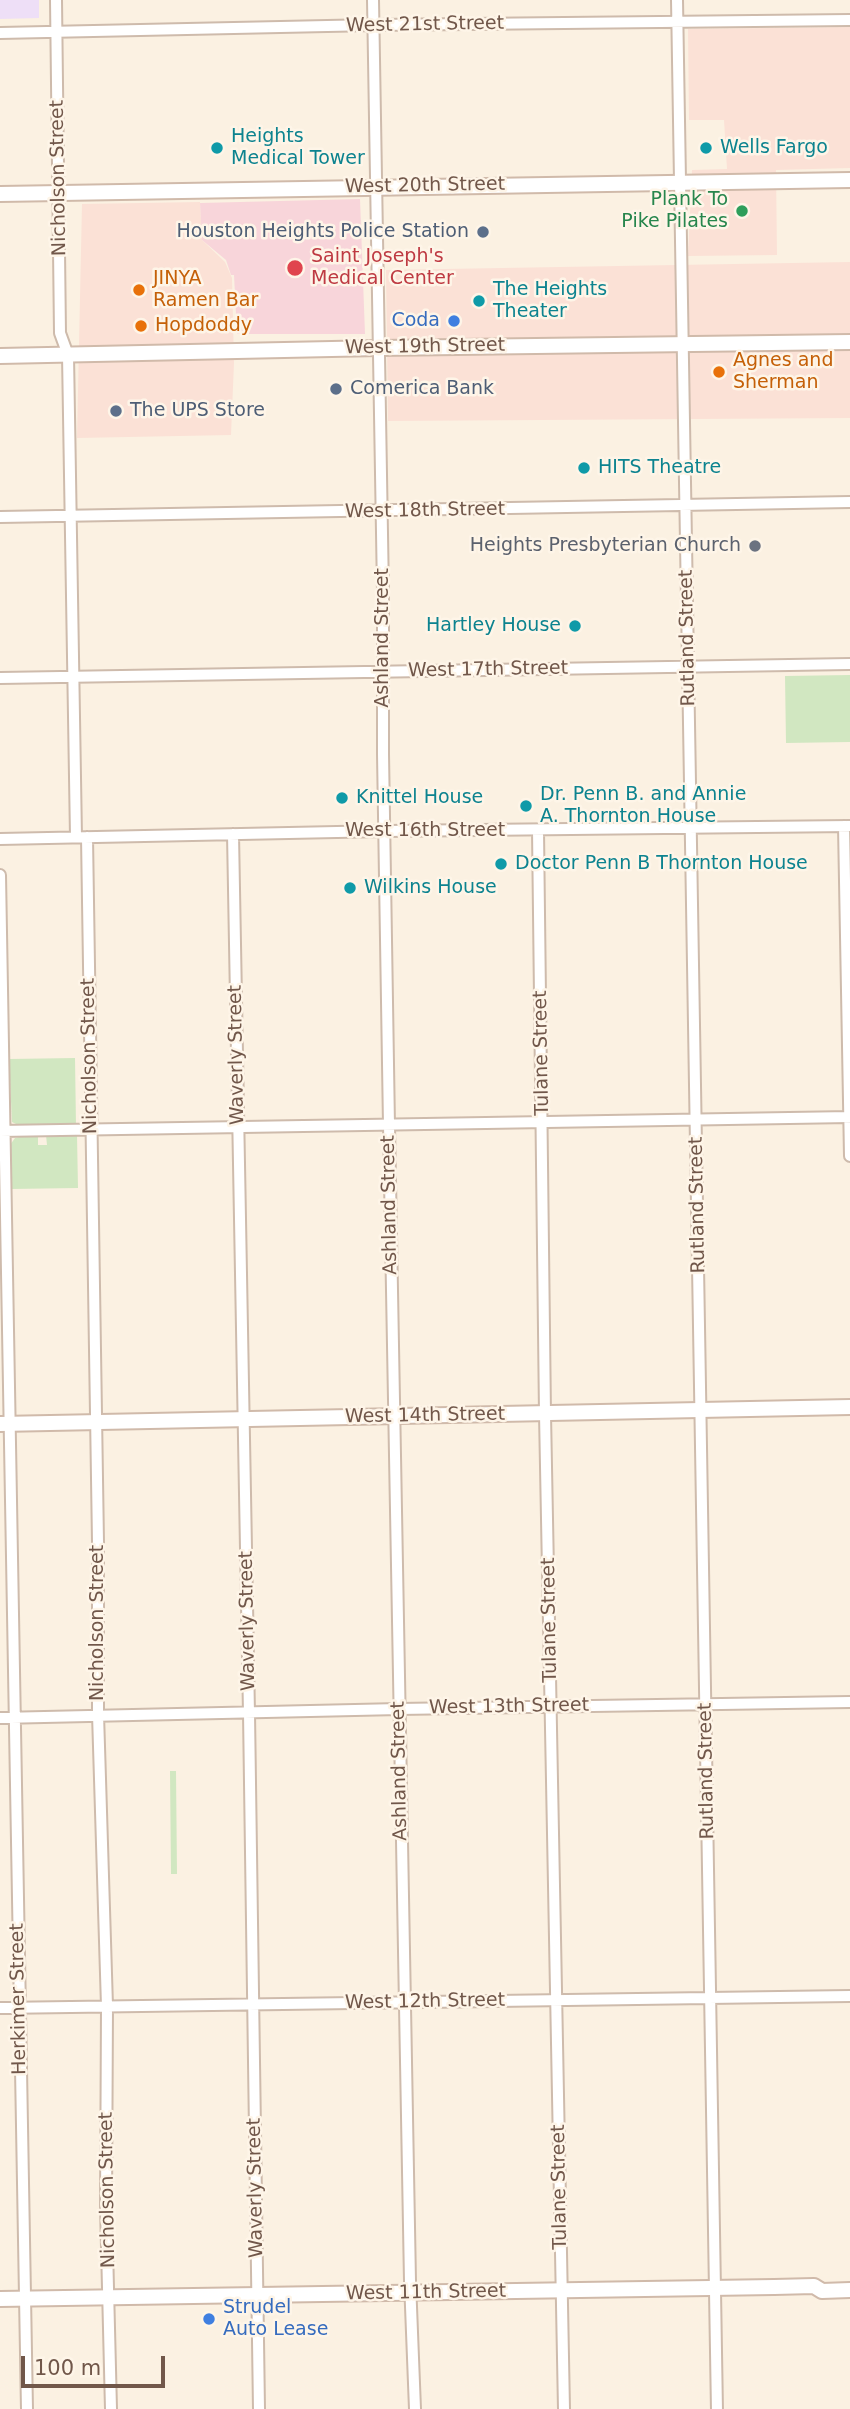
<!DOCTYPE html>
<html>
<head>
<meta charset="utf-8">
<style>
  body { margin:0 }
  #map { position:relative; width:850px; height:2409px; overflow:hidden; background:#fbf1e2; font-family:"DejaVu Sans",sans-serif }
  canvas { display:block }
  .scale { position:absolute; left:21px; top:2356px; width:144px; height:32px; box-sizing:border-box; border:4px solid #71574a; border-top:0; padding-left:9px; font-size:21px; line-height:24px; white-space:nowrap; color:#71574a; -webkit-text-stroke:5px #fef5e8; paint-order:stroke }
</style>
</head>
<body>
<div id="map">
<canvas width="850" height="2409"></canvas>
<div class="scale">100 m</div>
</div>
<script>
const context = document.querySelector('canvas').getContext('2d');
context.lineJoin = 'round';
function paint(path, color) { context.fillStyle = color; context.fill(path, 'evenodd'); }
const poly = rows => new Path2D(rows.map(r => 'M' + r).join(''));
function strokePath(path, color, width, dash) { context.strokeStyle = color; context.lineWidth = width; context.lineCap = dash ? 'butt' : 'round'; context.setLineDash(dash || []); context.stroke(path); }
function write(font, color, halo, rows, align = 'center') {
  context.font = font + ' "DejaVu Sans",sans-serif'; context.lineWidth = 5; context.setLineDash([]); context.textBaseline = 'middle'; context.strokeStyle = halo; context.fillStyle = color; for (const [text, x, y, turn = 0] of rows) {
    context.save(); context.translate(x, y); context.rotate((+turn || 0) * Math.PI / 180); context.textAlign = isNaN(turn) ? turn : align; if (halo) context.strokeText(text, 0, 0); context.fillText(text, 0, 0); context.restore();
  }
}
paint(poly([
  [850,27,850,168,776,170,777,255,688,256,692,170,727,169,724,120,689,120,688,29],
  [200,202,202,240,225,262,232,278,234,363,231,435,77,438,82,204],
  [850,262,850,418,388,421,386,270]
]), '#fbe1d6');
paint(poly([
  [0,0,39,0,39,18,0,19]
]), '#eedff7');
paint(poly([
  [360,199,365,334,237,334,234,275,231,275,226,260,202,240,200,203]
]), '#f8d5da');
paint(poly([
  [850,675,850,742,786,743,785,676],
  [75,1058,76,1126,20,1126,12,1122,9,1059],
  [28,1135,38,1135,38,1145,47,1145,46,1135,77,1135,78,1188,11,1189,10,1145,15,1138],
  [170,1771,176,1771,177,1874,171,1874]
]), '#d1e7c1');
const street = poly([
  [56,0,60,333,68,355,76,837],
  [373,0,383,592,383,754,389,1125,410,2281,415,2409],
  [677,0,717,2409],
  [0,33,374,25,850,20],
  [0,517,850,502],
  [0,678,850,664],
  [844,826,850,1156],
  [538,830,545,1414,564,2409],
  [233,834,249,1713,259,2409],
  [87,837,98,1542,98,1714,107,2006,106,2207,111,2409],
  [0,839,385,831,850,826],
  [0,875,27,2409],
  [0,1131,850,1117],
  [0,1718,399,1709,850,1702],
  [0,2008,850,1996]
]);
const secondary = poly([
  [0,194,850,180],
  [0,356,379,348,850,342],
  [0,1424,850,1407],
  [0,2299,774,2287,814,2286,822,2291,850,2290]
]);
strokePath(street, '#cebbac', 14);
strokePath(secondary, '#d0baaa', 18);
strokePath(street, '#fff', 10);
strokePath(secondary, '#fff', 14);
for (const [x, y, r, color] of [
  [217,148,7,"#0f9aa8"],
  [706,148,7,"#0f9aa8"],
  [742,211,7,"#2e9e5b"],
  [483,232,7,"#5c6f8a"],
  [295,268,9,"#e0444e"],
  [139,290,7,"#e8710a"],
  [479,301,7,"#0f9aa8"],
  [454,321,7,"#3f7fe0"],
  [141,326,7,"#e8710a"],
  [719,372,7,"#e8710a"],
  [336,389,7,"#5c6f8a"],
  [116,411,7,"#5c6f8a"],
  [584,468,7,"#0f9aa8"],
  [755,546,7,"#6b7280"],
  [575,626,7,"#0f9aa8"],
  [342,798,7,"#0f9aa8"],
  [526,806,7,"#0f9aa8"],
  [501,864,7,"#0f9aa8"],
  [350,888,7,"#0f9aa8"],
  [209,2319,7,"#3f7fe0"]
]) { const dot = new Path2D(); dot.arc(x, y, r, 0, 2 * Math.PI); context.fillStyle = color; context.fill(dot); strokePath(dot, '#fef5e8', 2.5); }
write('19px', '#71574a', '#fef5e8', [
  ["West 21st Street",425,25,-1],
  ["Nicholson Street",59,178,-91],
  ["West 20th Street",425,186,-1],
  ["West 19th Street",425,347,-1],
  ["West 18th Street",425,511,-1],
  ["Ashland Street",383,638,-90],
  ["Rutland Street",688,638,-91],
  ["West 17th Street",488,670,-1],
  ["West 16th Street",425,831],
  ["Tulane Street",542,1053,-91],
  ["Waverly Street",237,1055,-91],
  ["Nicholson Street",90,1056,-91],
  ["Ashland Street",390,1205,-91],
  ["Rutland Street",698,1205,-91],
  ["West 14th Street",425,1416,-1],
  ["Tulane Street",550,1620,-91],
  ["Waverly Street",248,1621,-91],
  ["Nicholson Street",98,1623,-90],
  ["West 13th Street",509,1707,-1],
  ["Ashland Street",400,1771,-91],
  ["Rutland Street",707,1771,-91],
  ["Herkimer Street",19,1999,-91],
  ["West 12th Street",425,2002,-1],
  ["Tulane Street",560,2187,-91],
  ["Waverly Street",256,2188,-91],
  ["Nicholson Street",108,2190,-91],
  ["West 11th Street",426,2293,-1]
]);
write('19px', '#0d838f', '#fef5e8', [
  ["Heights",231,137],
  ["Medical Tower",231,159],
  ["Wells Fargo",720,148],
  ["The Heights",493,290],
  ["Theater",493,312],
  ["HITS Theatre",598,468],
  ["Hartley House",561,626,"right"],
  ["Dr. Penn B. and Annie",540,795],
  ["A. Thornton House",540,817],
  ["Knittel House",356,798],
  ["Doctor Penn B Thornton House",515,864],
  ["Wilkins House",364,888]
], 'left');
write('19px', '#27864d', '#fef5e8', [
  ["Plank To",728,200],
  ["Pike Pilates",728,222]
], 'right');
write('19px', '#4e5e75', '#fef5e8', [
  ["Houston Heights Police Station",469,232,"right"],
  ["Comerica Bank",350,389],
  ["The UPS Store",130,411]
], 'left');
write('19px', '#be3a42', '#fef5e8', [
  ["Saint Joseph's",311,257],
  ["Medical Center",311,279]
], 'left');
write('19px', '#c56008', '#fef5e8', [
  ["JINYA",153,279],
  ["Ramen Bar",153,301],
  ["Hopdoddy",155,326],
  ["Agnes and",733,361],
  ["Sherman",733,383]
], 'left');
write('19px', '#366cbe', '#fef5e8', [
  ["Coda",440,321],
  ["Strudel",223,2308,"left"],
  ["Auto Lease",223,2330,"left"]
], 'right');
write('19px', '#5b616d', '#fef5e8', [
  ["Heights Presbyterian Church",741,546]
], 'right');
</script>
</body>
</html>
